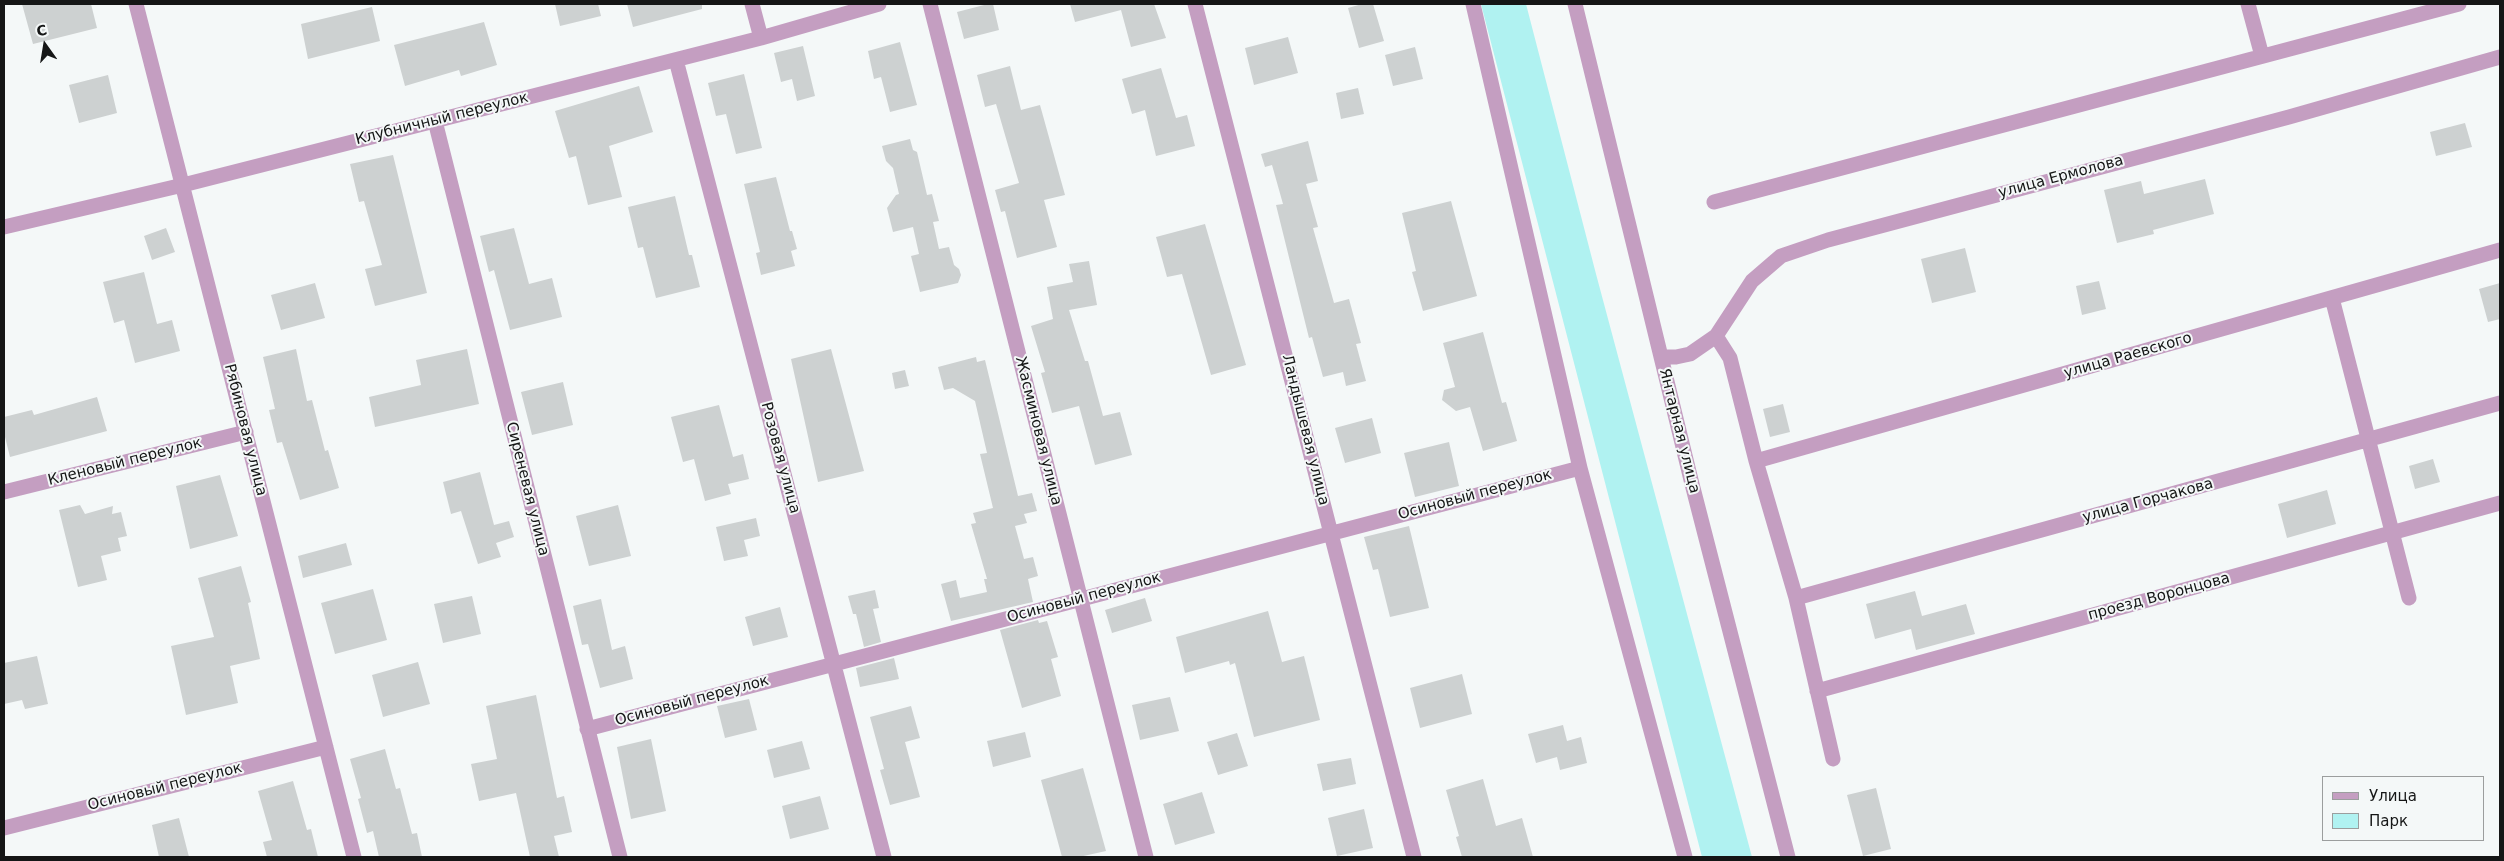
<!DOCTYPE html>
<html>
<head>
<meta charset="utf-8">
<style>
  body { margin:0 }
  #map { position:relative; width:2504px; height:861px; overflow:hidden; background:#f4f8f8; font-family:"DejaVu Sans",sans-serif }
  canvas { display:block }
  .frame { position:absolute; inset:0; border:5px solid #151616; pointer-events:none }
  .legend { position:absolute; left:2322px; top:776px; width:162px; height:65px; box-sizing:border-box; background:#f4f8f8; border:1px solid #9b9e9e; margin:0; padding:6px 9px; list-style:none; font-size:15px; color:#151616 }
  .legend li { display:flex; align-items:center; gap:10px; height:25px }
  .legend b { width:25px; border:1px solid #9b9e9e }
  .north { position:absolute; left:20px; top:20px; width:50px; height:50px; -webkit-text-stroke:4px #f4f8f8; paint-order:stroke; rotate:347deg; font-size:14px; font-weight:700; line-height:20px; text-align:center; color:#151616 }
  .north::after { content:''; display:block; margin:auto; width:18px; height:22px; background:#151616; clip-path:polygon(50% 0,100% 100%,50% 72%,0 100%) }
</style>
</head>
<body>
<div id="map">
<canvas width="2504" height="861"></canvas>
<div class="frame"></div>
<ul class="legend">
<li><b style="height:6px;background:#c49ec1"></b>Улица</li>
<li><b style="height:14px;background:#b0f2f1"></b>Парк</li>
</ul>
<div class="north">С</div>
</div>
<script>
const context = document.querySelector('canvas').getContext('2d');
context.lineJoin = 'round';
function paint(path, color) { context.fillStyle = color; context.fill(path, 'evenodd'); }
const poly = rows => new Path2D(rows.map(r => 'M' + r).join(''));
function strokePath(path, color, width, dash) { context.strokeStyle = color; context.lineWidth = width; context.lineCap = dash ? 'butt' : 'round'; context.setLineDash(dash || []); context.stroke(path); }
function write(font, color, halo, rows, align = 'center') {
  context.font = font + ' "DejaVu Sans",sans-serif'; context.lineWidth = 4; context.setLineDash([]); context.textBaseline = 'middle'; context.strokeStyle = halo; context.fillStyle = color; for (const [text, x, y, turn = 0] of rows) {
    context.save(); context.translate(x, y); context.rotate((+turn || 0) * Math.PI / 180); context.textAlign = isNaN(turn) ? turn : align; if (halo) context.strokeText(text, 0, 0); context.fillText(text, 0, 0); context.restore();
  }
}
paint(poly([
  [1481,4,1526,4,1596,274,1752,857,1702,857]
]), '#b0f2f1');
paint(poly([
  [22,4,91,4,97,28,33,44],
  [555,4,598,4,601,16,560,26],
  [627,4,702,4,702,9,633,27],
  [988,4,993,4,999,30,964,39,957,12],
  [1070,4,1154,4,1166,38,1131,47,1121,10,1075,22],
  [1362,4,1373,4,1384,41,1359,48,1348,8],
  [372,7,380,41,308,59,301,24],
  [484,22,497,65,461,76,459,70,405,86,394,45],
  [1288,37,1298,73,1254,85,1245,48],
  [900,42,917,105,890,112,881,77,874,79,868,51],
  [803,46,815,96,797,101,792,79,781,82,774,53],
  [1415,47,1423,79,1393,86,1385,55],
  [1010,66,1021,110,1040,105,1065,195,1044,200,1057,247,1017,258,1005,211,1001,212,995,190,1019,183,996,104,985,107,977,75],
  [1161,68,1176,118,1187,115,1195,146,1156,156,1145,110,1132,114,1122,79],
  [744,74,762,148,736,154,726,114,716,116,708,83],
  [108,75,117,113,79,123,69,85],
  [639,86,653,132,609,146,622,197,588,205,576,156,569,158,555,111],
  [1358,88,1364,114,1341,119,1336,93],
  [2465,123,2472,147,2436,156,2430,132],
  [910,139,913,150,917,152,927,195,932,194,939,221,933,222,939,249,949,247,954,265,959,269,961,275,958,283,920,292,911,256,919,254,913,227,893,232,887,208,896,195,899,194,893,168,886,161,882,146],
  [1308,141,1318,181,1306,184,1318,227,1313,228,1334,303,1349,299,1361,343,1356,344,1366,381,1346,386,1343,372,1323,377,1312,337,1309,338,1276,205,1283,204,1272,165,1265,167,1261,154],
  [393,155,427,293,375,306,365,269,382,265,364,201,359,202,350,164],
  [776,177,790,231,792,231,797,249,791,251,795,266,761,275,756,253,760,252,744,184],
  [2205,179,2214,214,2153,230,2154,234,2117,243,2104,190,2141,181,2144,194],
  [675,196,689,255,692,255,700,287,656,298,643,247,638,248,628,207],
  [1451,201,1477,296,1423,311,1412,272,1416,271,1402,213],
  [1205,224,1246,365,1211,375,1182,274,1167,277,1156,237],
  [166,228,175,252,152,260,144,236],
  [514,228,529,284,552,278,562,317,510,330,494,270,489,272,480,236],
  [1965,248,1976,292,1932,303,1921,259],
  [1089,261,1097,305,1069,310,1085,361,1088,361,1103,416,1120,412,1132,455,1095,465,1079,406,1052,413,1041,373,1045,372,1031,326,1053,319,1047,287,1073,282,1069,264],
  [144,272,157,324,172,320,180,351,135,363,124,320,114,323,103,282],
  [2099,281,2106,309,2082,315,2076,286],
  [315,283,325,318,281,330,271,295],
  [2500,283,2500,319,2488,322,2479,289],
  [1483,332,1502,403,1506,402,1517,441,1483,451,1470,407,1456,411,1442,400,1444,390,1455,387,1443,343],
  [296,349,307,401,312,400,325,451,328,450,339,488,300,500,282,442,277,443,269,410,275,409,263,357],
  [467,349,479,404,375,427,369,397,421,385,416,360],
  [831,349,864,471,818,482,791,359],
  [976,357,977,362,985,360,1018,496,1032,493,1037,511,1024,514,1027,523,1015,526,1024,559,1033,557,1038,576,1028,579,1033,602,951,621,941,584,956,580,960,598,987,592,984,579,987,579,971,524,976,523,973,513,993,508,980,454,987,453,975,401,953,388,944,390,938,367],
  [905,370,909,386,895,389,892,373],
  [563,382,573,425,532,435,521,392],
  [97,397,107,431,10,457,4,433,4,417,32,410,34,415],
  [1783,404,1790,432,1770,437,1763,409],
  [719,405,733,457,743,454,749,479,728,484,731,494,705,501,694,459,683,462,671,417],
  [1372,418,1381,453,1345,463,1335,428],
  [1449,442,1459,486,1415,497,1404,453],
  [2433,459,2440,482,2415,489,2409,466],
  [480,472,494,525,509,521,514,537,496,543,501,557,478,564,461,511,451,514,443,482],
  [220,475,238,536,190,549,176,486],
  [2327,490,2336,524,2287,538,2278,504],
  [80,505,85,514,113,506,112,514,121,512,127,536,118,538,121,551,101,556,107,580,78,587,59,510],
  [618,505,631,556,589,566,576,516],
  [756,518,760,536,744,540,748,556,724,561,716,527],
  [1409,526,1429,608,1390,617,1378,569,1373,570,1364,537],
  [346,543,352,565,303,578,298,556],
  [241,566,251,602,248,603,260,659,230,666,238,703,186,715,171,646,214,637,198,578],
  [373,589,387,640,335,654,321,603],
  [875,590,879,608,873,609,881,642,864,647,856,614,853,614,848,596],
  [1915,591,1922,616,1966,604,1975,634,1916,650,1911,629,1875,639,1866,604],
  [472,596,481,634,443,643,434,604],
  [1145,598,1152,621,1112,633,1105,610],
  [601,599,612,650,625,646,633,679,600,688,588,644,582,645,573,606],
  [780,607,788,637,753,646,745,617],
  [1268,611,1282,662,1304,656,1320,720,1254,737,1235,663,1230,665,1229,661,1185,673,1176,637],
  [1038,620,1039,623,1047,621,1058,657,1051,659,1061,696,1022,708,1000,630],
  [37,656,48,704,25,709,22,700,4,704,4,663],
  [894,658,899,679,860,687,856,668],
  [418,662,430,704,383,717,372,675],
  [1462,674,1472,714,1420,728,1410,688],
  [536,695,557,798,564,796,572,832,554,836,559,857,530,857,516,793,479,801,471,764,497,759,486,706],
  [1170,697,1179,731,1140,740,1132,705],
  [749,699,757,730,725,738,717,706],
  [911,706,920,738,905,742,920,797,890,805,880,770,884,769,870,717],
  [1563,725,1567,741,1581,737,1587,763,1560,770,1557,757,1536,763,1528,734],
  [1025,732,1031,757,993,767,987,741],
  [1237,733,1248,766,1218,775,1207,742],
  [651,739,666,811,631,819,617,747],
  [802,741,810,769,774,778,767,750],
  [385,749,396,789,400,788,412,834,417,833,422,857,379,857,373,831,367,833,358,799,361,798,350,759],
  [1351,758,1356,784,1323,791,1317,764],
  [1083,768,1106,851,1079,857,1062,857,1041,780],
  [1483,779,1496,826,1522,818,1533,857,1462,857,1456,837,1459,836,1446,790],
  [293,781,307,830,311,829,318,857,267,857,263,842,272,840,258,791],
  [1876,788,1891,849,1863,856,1847,795],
  [1202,792,1215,833,1175,845,1163,804],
  [820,796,829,829,790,839,782,806],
  [1364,809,1373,848,1337,856,1328,818],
  [179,818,189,857,159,857,152,825]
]), '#cdd1d1');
strokePath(poly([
  [136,4,354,857],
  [752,4,761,38],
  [930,4,1146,857],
  [1195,4,1414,857],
  [1473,4,1580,468,1685,857],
  [1575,4,1692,484,1788,857],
  [2248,4,2262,56],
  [676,60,884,857],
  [435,121,620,857],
  [1714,202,2459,4],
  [4,227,183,185,761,38,879,4],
  [2332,298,2409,598],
  [1716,336,1730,358,1756,461,1796,598,1833,759],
  [1661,357,1676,357,1690,354,1716,336,1752,281,1781,256,1828,240,2289,117,2500,57],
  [1756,461,2500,250],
  [4,492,246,432],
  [1796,598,2500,403],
  [1817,691,2500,503],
  [587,729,1580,468],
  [4,828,326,747]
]), '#c49ec1', 15);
write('15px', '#151616', '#f4f8f8', [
  ["Клубничный переулок",442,119,-14],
  ["улица Ермолова",2061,177,-15],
  ["улица Раевского",2128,356,-16],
  ["Рябиновая улица",245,430,76],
  ["Ландышевая улица",1305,430,76],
  ["Жасминовая улица",1038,431,76],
  ["Янтарная улица",1679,431,76],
  ["Розовая улица",780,458,75],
  ["Кленовый переулок",125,462,-14],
  ["Сиреневая улица",527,489,76],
  ["Осиновый переулок",1475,495,-15],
  ["улица Горчакова",2148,501,-15],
  ["проезд Воронцова",2159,597,-15],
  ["Осиновый переулок",1084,598,-15],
  ["Осиновый переулок",692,701,-15],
  ["Осиновый переулок",165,787,-14]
]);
</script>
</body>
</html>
